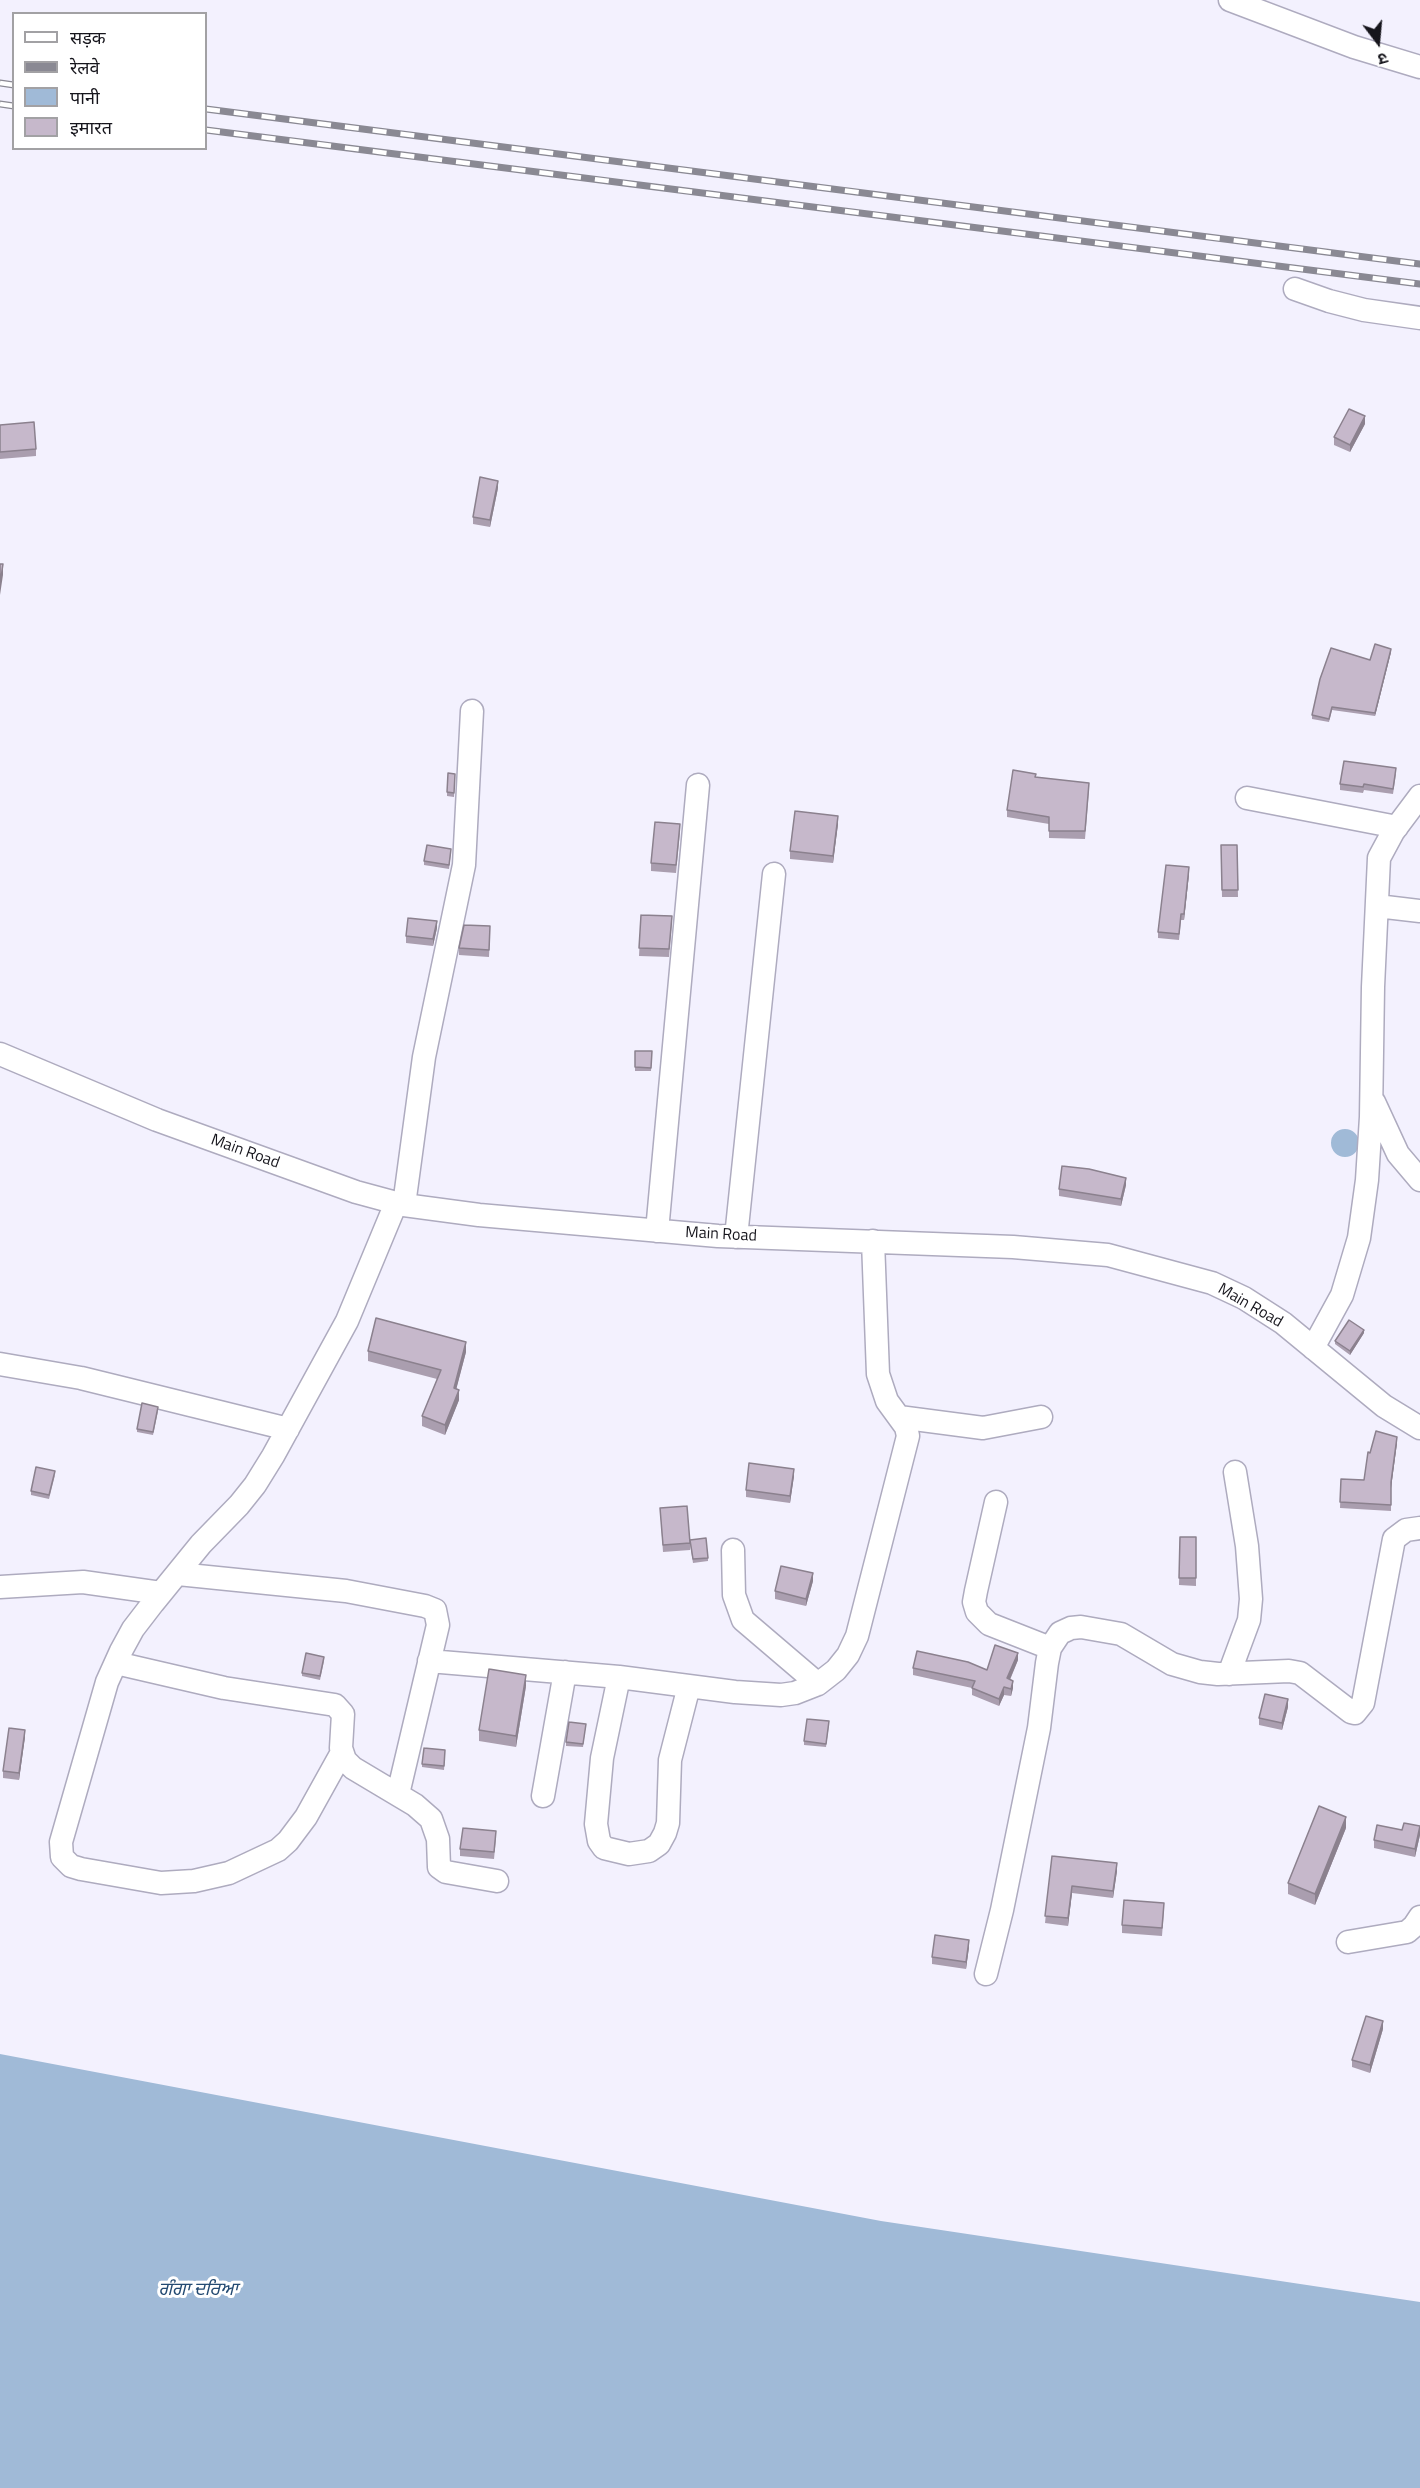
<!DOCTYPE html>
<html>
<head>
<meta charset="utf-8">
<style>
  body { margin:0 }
  #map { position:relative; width:1420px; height:2488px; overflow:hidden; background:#f3f1fe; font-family:"Titillium Web","Noto Sans Devanagari",sans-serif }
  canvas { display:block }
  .legend { position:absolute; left:12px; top:12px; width:195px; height:138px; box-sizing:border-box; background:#fff; border:2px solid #a2a1a4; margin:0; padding:8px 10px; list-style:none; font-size:18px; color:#16151c }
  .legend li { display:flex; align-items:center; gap:12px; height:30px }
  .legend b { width:30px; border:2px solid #a2a1a4 }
  .north { position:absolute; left:1348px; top:12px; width:60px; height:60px; -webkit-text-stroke:4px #fff; paint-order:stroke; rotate:164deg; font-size:16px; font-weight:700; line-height:24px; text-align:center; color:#16151c }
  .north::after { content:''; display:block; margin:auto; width:21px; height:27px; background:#16151c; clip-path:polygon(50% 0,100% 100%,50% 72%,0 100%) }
</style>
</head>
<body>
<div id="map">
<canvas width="1420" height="2488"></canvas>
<ul class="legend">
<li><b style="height:8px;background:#fff"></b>सड़क</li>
<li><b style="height:8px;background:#8a8993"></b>रेलवे</li>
<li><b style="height:16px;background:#a0bad7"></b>पानी</li>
<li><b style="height:16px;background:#c6b8cb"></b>इमारत</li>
</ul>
<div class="north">उ</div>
</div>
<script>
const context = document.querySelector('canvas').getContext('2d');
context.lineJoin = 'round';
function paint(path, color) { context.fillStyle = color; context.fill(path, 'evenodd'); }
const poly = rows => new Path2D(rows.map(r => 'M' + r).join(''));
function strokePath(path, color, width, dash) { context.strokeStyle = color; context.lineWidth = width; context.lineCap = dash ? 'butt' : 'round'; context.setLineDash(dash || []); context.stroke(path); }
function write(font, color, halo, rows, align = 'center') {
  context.font = font + ' "Titillium Web","Noto Sans Gurmukhi",sans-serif'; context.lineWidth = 6; context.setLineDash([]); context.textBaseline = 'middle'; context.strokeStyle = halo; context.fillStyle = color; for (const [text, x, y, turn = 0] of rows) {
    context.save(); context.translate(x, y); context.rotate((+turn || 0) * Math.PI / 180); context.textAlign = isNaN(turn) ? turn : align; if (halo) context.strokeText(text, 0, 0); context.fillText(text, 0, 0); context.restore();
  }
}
paint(poly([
  '1331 1143a14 14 0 1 1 28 0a14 14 0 1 1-28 0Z',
  [0,2054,881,2221,1420,2302,1420,2488,0,2488]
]), '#a0bad7');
const minor = poly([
  [1230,0,1354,47,1420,67],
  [1295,289,1329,301,1364,310,1420,318],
  [1247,798,1397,827],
  [1377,906,1420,911],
  [0,1054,157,1120,356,1192,404,1205,479,1215,718,1236,1013,1247,1108,1255,1212,1283,1244,1298,1283,1323,1384,1406,1420,1428],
  [1374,1102,1398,1154,1420,1180],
  [404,1205,424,1057,464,865,472,711],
  [657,1231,698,785],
  [736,1237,774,874],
  [1313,1348,1342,1295,1359,1238,1367,1180,1371,1117,1373,987,1379,858,1393,832,1420,796],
  [0,1364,81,1378,288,1429],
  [899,1417,983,1428,1041,1417],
  [996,1502,976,1591,974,1602,977,1612,989,1624,1050,1648],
  [733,1550,734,1595,743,1620,818,1684],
  [178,1574,346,1591,425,1606,435,1610,438,1625,398,1794],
  [0,1587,83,1582,161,1593],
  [429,1661,619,1677,735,1692,781,1695,795,1693,818,1684,836,1670,848,1655,857,1636,908,1436,906,1427,887,1401,878,1374,873,1241],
  [116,1663,224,1688,335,1705,343,1714,341,1748,345,1760,353,1768,415,1805,431,1819,438,1839,439,1867,446,1872,497,1881],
  [1229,1674,1249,1620,1251,1599,1247,1546,1235,1472],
  [619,1677,602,1758,596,1824,599,1841,604,1848,629,1854,649,1851,659,1844,665,1833,668,1823,670,1760,689,1686],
  [341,1754,306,1817,288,1841,278,1850,229,1873,194,1881,161,1883,81,1869,71,1866,62,1857,61,1842,107,1682,121,1651,133,1629,153,1603,201,1544,239,1505,255,1485,273,1456,347,1321,396,1203],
  [543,1796,565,1672],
  [1348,1942,1407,1932,1414,1926,1420,1917],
  [986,1974,1002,1910,1039,1728,1047,1663,1050,1648,1060,1633,1071,1628,1081,1627,1121,1634,1172,1664,1200,1672,1218,1674,1289,1671,1300,1673,1351,1712,1355,1713,1363,1703,1394,1539,1406,1530,1420,1528]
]);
strokePath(minor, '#aeabbf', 25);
strokePath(minor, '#fff', 22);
const rail = poly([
  [0,83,14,85],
  [0,104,14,106],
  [206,109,1420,264],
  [206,130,1420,284]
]);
strokePath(rail, '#8a8993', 7);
strokePath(rail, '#fff', 4.5, [14]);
paint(poly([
  [1365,424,1350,452,1334,445,1334,437],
  [0,425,36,449,36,456,0,459],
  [498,488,490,527,473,524,473,517],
  [1391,652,1375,716,1332,710,1329,722,1312,719,1312,715,1370,660],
  [455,774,454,797,447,796,447,792],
  [1396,774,1393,794,1364,790,1363,793,1340,790,1340,784],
  [1036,777,1089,790,1085,839,1049,838,1049,824,1007,817,1007,810],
  [838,824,833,863,790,859,790,851],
  [680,832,676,873,651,871,651,863],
  [1221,845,1237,845,1238,897,1222,897],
  [451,852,449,869,424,865,424,861],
  [1189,874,1184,920,1181,920,1179,940,1158,938,1158,932],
  [641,915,672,923,669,957,639,956],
  [437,928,433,946,406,943,406,936],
  [490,934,489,957,459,955,459,948],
  [635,1051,652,1051,651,1071,635,1071],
  [1126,1185,1121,1206,1059,1196,1059,1189],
  [1364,1333,1350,1355,1335,1344,1335,1341],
  [368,1351,466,1352,456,1389,459,1400,445,1435,422,1426,422,1416,437,1379,368,1361],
  [158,1411,153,1435,137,1432,137,1429],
  [1397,1443,1391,1488,1391,1511,1340,1508,1341,1479,1364,1480,1370,1453],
  [55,1475,49,1499,31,1495,31,1491],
  [794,1476,790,1503,746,1497,746,1490],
  [660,1508,690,1543,690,1550,663,1552],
  [1180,1537,1196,1537,1196,1586,1179,1585],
  [690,1544,708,1558,708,1561,693,1563],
  [813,1581,806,1606,775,1599,775,1591],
  [1018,1660,1010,1680,1013,1688,1011,1696,1004,1695,999,1706,972,1695,972,1688,913,1675,913,1668,987,1670],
  [324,1661,320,1680,302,1676,302,1673],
  [526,1686,516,1747,479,1741,479,1730],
  [1288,1707,1282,1730,1259,1725,1259,1718],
  [586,1724,583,1747,566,1746,566,1742],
  [829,1725,826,1747,804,1745,804,1741],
  [25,1737,19,1780,3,1778,3,1771],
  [445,1754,444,1770,422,1767,422,1764],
  [1420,1826,1420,1835,1415,1857,1374,1848,1374,1840,1402,1830],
  [1346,1828,1315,1905,1288,1894,1288,1883],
  [496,1838,494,1859,460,1856,460,1849],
  [1052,1856,1117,1871,1113,1898,1072,1893,1068,1926,1045,1923],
  [1164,1910,1162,1936,1122,1933,1122,1925],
  [969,1947,966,1969,932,1964,932,1957],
  [1383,2029,1370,2073,1352,2067,1352,2060]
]), '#aa9eaf');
paint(poly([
  [1365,416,1365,424,1350,452,1350,445],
  [498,481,498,488,490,527,490,520],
  [3,564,3,575,0,595,0,584],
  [1391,649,1391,652,1375,716,1375,713],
  [838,816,838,824,833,863,833,856],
  [1189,867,1189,874,1184,920,1184,914],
  [437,921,437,928,433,946,433,939],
  [1126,1178,1126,1185,1121,1206,1121,1199],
  [1364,1330,1364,1333,1350,1355,1350,1351],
  [466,1342,466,1352,454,1398,454,1388],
  [459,1390,459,1400,445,1435,445,1425],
  [1397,1437,1397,1443,1391,1488,1391,1482],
  [794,1469,794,1476,790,1503,790,1496],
  [813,1573,813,1581,806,1606,806,1599],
  [1018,1653,1018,1660,1007,1686,1007,1678],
  [526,1675,526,1686,516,1747,516,1736],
  [1013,1681,1013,1688,1011,1696,1011,1689],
  [1004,1687,1004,1695,999,1706,999,1699],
  [1288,1699,1288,1707,1282,1730,1282,1723],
  [25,1730,25,1737,19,1780,19,1773],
  [1346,1817,1346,1828,1315,1905,1315,1894],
  [1420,1828,1420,1835,1415,1857,1415,1849],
  [1117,1863,1117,1871,1113,1898,1113,1891],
  [1072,1886,1072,1893,1068,1926,1068,1918],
  [969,1940,969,1947,966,1969,966,1962],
  [1383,2021,1383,2029,1370,2073,1370,2065]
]), '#8b818e');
const building = poly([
  [1349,409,1365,416,1350,445,1334,437,1349,409],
  [34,422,36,449,0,452,0,425,34,422],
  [480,477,498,481,490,520,473,517,480,477],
  [0,564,3,564,0,584,0,564],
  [1375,644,1391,649,1375,713,1332,707,1329,719,1312,715,1320,679,1331,648,1370,660,1375,644],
  [1344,761,1396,768,1393,789,1364,784,1363,787,1340,784,1344,761],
  [1013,770,1036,774,1035,777,1089,783,1085,831,1049,831,1049,817,1007,810,1013,770],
  [448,773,455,774,454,793,447,792,448,773],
  [795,811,838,816,833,856,790,851,795,811],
  [655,822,680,824,676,865,651,863,655,822],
  [427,845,451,849,449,865,424,861,427,845],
  [1221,845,1237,845,1238,890,1222,890,1221,845],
  [1166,865,1189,867,1184,914,1181,914,1179,934,1158,932,1166,865],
  [641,915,672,916,669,949,639,948,641,915],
  [408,918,437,921,433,939,406,936,408,918],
  [464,925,490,926,489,950,459,948,464,925],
  [635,1051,652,1051,651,1068,635,1067,635,1051],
  [1062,1166,1089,1169,1126,1178,1121,1199,1059,1189,1062,1166],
  [376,1318,466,1342,454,1388,459,1390,445,1425,422,1416,441,1370,368,1351,376,1318],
  [1349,1320,1364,1330,1350,1351,1335,1341,1349,1320],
  [142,1403,158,1407,153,1432,137,1429,142,1403],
  [1376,1431,1397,1437,1391,1482,1391,1505,1340,1502,1341,1479,1364,1480,1368,1452,1370,1453,1376,1431],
  [749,1463,794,1469,790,1496,746,1490,749,1463],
  [36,1467,55,1471,49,1495,31,1491,36,1467],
  [687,1506,690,1543,663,1545,660,1508,687,1506],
  [1180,1537,1196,1537,1196,1578,1179,1578,1180,1537],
  [706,1538,708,1558,693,1559,690,1540,706,1538],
  [781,1566,813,1573,806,1599,775,1591,781,1566],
  [995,1645,1018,1653,1007,1678,1013,1681,1011,1689,1004,1687,999,1699,972,1688,975,1681,913,1668,917,1651,968,1662,987,1670,995,1645],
  [306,1653,324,1657,320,1676,302,1673,306,1653],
  [489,1669,526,1675,516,1736,479,1730,489,1669],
  [1265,1694,1288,1699,1282,1723,1259,1718,1265,1694],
  [807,1719,829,1721,826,1744,804,1741,807,1719],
  [569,1722,586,1724,583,1744,566,1742,569,1722],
  [9,1728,25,1730,19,1773,3,1771,9,1728],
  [424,1748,445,1750,444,1766,422,1764,424,1748],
  [1319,1806,1346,1817,1315,1894,1288,1883,1319,1806],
  [1404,1823,1420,1826,1415,1849,1374,1840,1377,1825,1402,1830,1404,1823],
  [463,1828,496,1831,494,1852,460,1849,463,1828],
  [1052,1856,1117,1863,1113,1891,1072,1886,1068,1918,1045,1916,1052,1856],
  [1124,1900,1164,1903,1162,1928,1122,1925,1124,1900],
  [935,1935,969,1940,966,1962,932,1957,935,1935],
  [1366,2016,1383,2021,1370,2065,1352,2060,1366,2016]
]);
paint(building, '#c6b8cb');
strokePath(building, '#8b818e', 1.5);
write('16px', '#16151c', '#fff', [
  ["Main Road",245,1152,20],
  ["Main Road",721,1235,3],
  ["Main Road",1250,1306,30]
]);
write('italic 18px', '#234a72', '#fff', [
  ["ਗੰਗਾ ਦਰਿਆ",198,2291]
]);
</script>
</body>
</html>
